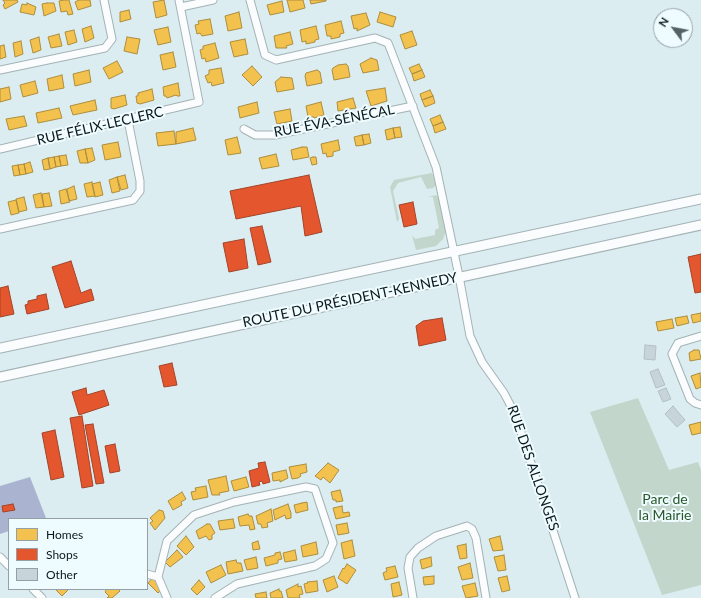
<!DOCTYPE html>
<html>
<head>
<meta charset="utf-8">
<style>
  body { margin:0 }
  #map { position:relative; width:701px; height:598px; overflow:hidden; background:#dbedf1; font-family:Lato,sans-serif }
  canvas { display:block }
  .legend { position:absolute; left:8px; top:518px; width:140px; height:72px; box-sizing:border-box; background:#effcff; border:1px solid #94a0a3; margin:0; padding:5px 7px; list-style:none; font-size:12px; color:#0b171a }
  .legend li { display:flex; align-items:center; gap:8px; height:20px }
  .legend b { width:20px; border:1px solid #94a0a3 }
  .north { position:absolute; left:653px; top:8px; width:40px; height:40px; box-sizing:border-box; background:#effcff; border:1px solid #94a0a3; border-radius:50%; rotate:302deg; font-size:11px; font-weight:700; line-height:16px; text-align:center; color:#0b171a }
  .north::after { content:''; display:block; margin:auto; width:14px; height:18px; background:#546265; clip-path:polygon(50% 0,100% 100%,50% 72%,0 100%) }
</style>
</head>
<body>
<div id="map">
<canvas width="701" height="598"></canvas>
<ul class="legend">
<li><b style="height:11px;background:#f2c14e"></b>Homes</li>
<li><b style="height:11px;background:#e4572e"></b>Shops</li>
<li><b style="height:11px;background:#c7d4da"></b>Other</li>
</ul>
<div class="north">N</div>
</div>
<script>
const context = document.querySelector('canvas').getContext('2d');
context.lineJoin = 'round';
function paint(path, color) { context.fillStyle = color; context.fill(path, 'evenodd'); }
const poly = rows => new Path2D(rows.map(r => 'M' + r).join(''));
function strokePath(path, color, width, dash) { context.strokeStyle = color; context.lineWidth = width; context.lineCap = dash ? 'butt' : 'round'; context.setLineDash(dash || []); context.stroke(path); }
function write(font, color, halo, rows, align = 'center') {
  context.font = font + ' Lato,sans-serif'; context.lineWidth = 4; context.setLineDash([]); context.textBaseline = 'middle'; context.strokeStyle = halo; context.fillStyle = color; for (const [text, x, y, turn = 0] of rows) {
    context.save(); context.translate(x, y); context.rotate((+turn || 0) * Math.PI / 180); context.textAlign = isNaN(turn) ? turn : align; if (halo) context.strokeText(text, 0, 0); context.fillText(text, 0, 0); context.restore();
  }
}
paint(poly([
  [432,173,436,185,433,188,427,189,421,177,398,183,393,191,399,219,397,222,390,187,394,180],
  [436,195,439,198,446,231,443,239,436,246,416,250,412,235,415,239,435,235,435,230,439,228,433,197,428,197],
  [638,398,669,470,698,462,701,470,701,585,662,595,590,412]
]), '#c2d6cb');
paint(poly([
  [30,477,46,518,9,519,9,531,0,534,0,486]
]), '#aab4d1');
const homes = poly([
  [3,0,17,0,18,2,5,9,3,5,5,3,3,0],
  [64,0,69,0,73,14,68,15,67,11,61,12,59,1,64,0],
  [79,0,90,0,91,6,78,10,75,2,79,0],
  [164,0,167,15,156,18,153,2,164,0],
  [287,0,303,0,305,8,290,12,287,0],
  [310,0,326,0,326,1,311,4,310,0],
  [282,1,284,12,270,15,267,5,282,1],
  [27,3,36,7,34,15,20,12,22,4,27,5,27,3],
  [47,3,54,3,56,11,44,16,42,4,47,3],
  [129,10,131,19,120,22,120,12,129,10],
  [239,12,242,28,228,31,225,16,239,12],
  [380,12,396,17,393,27,377,22,380,12],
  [366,13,370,25,357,31,357,28,354,29,351,16,366,13],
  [210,19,213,34,202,36,200,33,197,34,195,25,199,24,198,21,210,19],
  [341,21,344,33,340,34,340,37,331,39,331,36,327,36,325,25,341,21],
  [91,26,94,38,85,42,82,29,91,26],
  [316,26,319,39,315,40,315,42,306,44,306,41,302,42,300,30,316,26],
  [168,27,171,42,158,45,154,30,168,27],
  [74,30,77,42,68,45,65,32,74,30],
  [412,31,417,45,405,49,400,35,412,31],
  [290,32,293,44,286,46,287,48,276,48,274,36,290,32],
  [59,34,62,46,51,48,48,37,59,34],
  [39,37,41,50,33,53,30,40,39,37],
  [127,37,140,39,137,54,124,51,127,37],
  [245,39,248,54,234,57,230,42,245,39],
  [21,41,23,54,15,57,13,43,21,41],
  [215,43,219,58,206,62,205,58,202,59,200,50,203,49,203,46,215,43],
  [4,45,6,57,0,59,0,46,4,45],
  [173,52,176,67,163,70,160,55,173,52],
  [371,58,377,60,379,70,363,73,360,64,371,58],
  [117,61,123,72,109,79,103,68,117,61],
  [346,64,348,66,350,77,334,80,332,70,333,68,338,65,346,64],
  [419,64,422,70,412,74,409,68,419,64],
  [252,66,262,77,253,86,242,75,252,66],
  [221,68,224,83,212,86,211,82,208,83,205,76,209,74,209,70,221,68],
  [89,70,91,82,75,86,73,74,89,70],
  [317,70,320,72,322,83,307,86,305,76,306,73,317,70],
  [422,70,425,77,414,81,412,74,422,70],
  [62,75,64,88,49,91,47,79,62,75],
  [281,77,292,78,294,89,277,92,275,82,281,77],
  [35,81,38,93,23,97,20,85,35,81],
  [178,83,180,96,177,96,176,95,167,98,166,96,164,96,163,87,178,83],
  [9,87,11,99,0,102,0,89,9,87],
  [385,88,387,101,371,106,366,91,385,88],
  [152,89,154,100,140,104,137,103,136,96,138,96,138,93,152,89],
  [430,90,433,96,422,100,420,94,430,90],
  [125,95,127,105,114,109,111,108,111,98,125,95],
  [433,96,435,103,425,107,422,100,433,96],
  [353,98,356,108,338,111,337,102,353,98],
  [95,100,97,110,73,115,70,106,95,100],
  [257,102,259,113,240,118,238,107,257,102],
  [321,102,324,115,314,118,314,117,308,117,306,106,321,102],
  [59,108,62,118,38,123,36,113,59,108],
  [290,109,292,121,277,124,274,112,290,109],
  [440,115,443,122,433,126,430,119,440,115],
  [24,116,27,126,9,130,6,119,24,116],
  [443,122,446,129,435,133,433,126,443,122],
  [400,127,402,137,395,138,393,128,400,127],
  [193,128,196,140,176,144,176,132,193,128],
  [393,128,395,138,387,140,385,130,393,128],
  [174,131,176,144,158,146,156,133,174,131],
  [369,134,371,143,364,145,362,135,369,134],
  [362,135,364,145,356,146,354,137,362,135],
  [237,137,241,153,228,155,225,140,237,137],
  [338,140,340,150,333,152,333,156,327,157,326,153,323,154,321,144,338,140],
  [118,142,121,157,105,160,102,145,118,142],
  [302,147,307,147,309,157,293,160,291,150,302,147],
  [92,148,95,160,88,163,85,149,92,148],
  [85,149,88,163,80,163,77,151,85,149],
  [276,154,279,166,262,169,259,158,276,154],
  [66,155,68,165,61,166,59,156,66,155],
  [59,156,61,166,56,167,54,157,59,156],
  [54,157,56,167,50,169,48,158,54,157],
  [313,157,316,157,317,164,312,165,310,158,313,157],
  [48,158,50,169,44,170,42,160,48,158],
  [30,162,33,172,26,174,24,164,30,162],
  [24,164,26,174,20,175,18,165,24,164],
  [18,165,20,175,14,176,12,166,18,165],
  [125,175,128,188,121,190,117,177,125,175],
  [117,177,120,191,112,193,109,180,117,177],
  [92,182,95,196,87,197,84,184,92,182],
  [100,182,103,195,95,197,92,184,100,182],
  [74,186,77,199,69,201,67,189,74,186],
  [66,189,70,202,61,204,59,191,66,189],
  [41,193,44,207,36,208,33,195,41,193],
  [49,193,52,206,44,207,42,194,49,193],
  [24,197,27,210,19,212,16,199,24,197],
  [16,200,19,213,11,215,8,202,16,200],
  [701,313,701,321,693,323,691,315,701,313],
  [687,316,689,323,677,326,675,318,687,316],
  [672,319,674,328,658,331,656,322,672,319],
  [694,350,699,350,701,359,690,361,689,353,694,350],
  [700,373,701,387,696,389,691,376,700,373],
  [701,422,701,433,692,435,689,425,701,422],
  [328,463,339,470,330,483,323,477,321,480,315,476,328,463],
  [306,464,307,472,300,474,301,476,298,478,292,479,289,467,306,464],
  [286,470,288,478,280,482,280,480,273,481,272,473,286,470],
  [226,476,229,491,219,493,220,495,212,495,208,480,226,476],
  [246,477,249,487,234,491,231,481,246,477],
  [206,486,208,497,193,500,191,492,196,491,195,488,206,486],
  [340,490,343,501,336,502,336,500,333,500,331,492,340,490],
  [182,492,186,499,181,502,182,505,173,510,168,501,182,492],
  [302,503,307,502,308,510,296,513,294,505,302,503],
  [288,504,291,513,291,518,286,519,285,515,275,520,273,510,288,504],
  [342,506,343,513,349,512,350,516,336,519,333,508,342,506],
  [271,509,273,521,267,523,268,527,262,528,261,524,258,524,256,516,271,509],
  [159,510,163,511,165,518,155,530,150,523,153,521,150,518,159,510],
  [248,514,249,516,252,516,255,529,250,530,249,525,240,526,238,517,248,514],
  [233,519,235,528,220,530,218,521,233,519],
  [347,523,349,533,338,535,336,525,347,523],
  [207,524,210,524,215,533,212,535,212,539,209,540,206,536,199,539,196,531,207,524],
  [186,536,194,547,186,555,177,546,186,536],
  [500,536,503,550,493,551,489,539,500,536],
  [352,540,355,556,344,559,341,543,352,540],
  [258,541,260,549,253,550,252,543,258,541],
  [316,542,318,554,303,557,301,546,316,542],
  [466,544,467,558,460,559,457,546,466,544],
  [177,550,183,557,170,567,165,562,177,550],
  [295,550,297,560,285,562,283,553,295,550],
  [280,552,282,559,278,560,278,563,266,566,264,558,275,555,275,553,280,552],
  [504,555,506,570,498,571,494,557,504,555],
  [256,557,258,568,247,570,244,560,256,557],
  [431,557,432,566,422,569,420,560,431,557],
  [236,560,237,563,241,563,243,571,228,574,226,562,236,560],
  [470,563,473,578,462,580,458,567,470,563],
  [347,564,356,570,347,584,338,578,343,568,344,569,347,564],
  [221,565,226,575,211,583,206,572,221,565],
  [395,566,398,577,385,580,383,573,387,571,386,568,395,566],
  [155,575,166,585,158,593,148,583,155,575],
  [334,576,338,587,327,592,323,580,334,576],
  [434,576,434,584,424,585,423,577,434,576],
  [507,576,510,590,502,592,498,578,507,576],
  [199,580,205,587,197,595,191,589,199,580],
  [317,581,318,591,306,593,304,584,308,583,307,582,317,581],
  [399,582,402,595,393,597,391,584,399,582],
  [475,583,478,596,466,598,462,586,475,583],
  [298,584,298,587,301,586,303,594,299,595,300,598,288,598,286,590,298,584],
  [57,589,66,589,68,590,62,596,56,590,57,589],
  [107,589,118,589,120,591,112,598,107,598,109,596,105,592,107,589],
  [279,589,279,591,281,591,283,598,271,598,270,593,279,589],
  [266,592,267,598,256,598,255,594,266,592]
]);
paint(homes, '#f2c14e');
strokePath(homes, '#ad8e3e', 1);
const shops = poly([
  [309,175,322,232,305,236,301,206,236,219,230,191,309,175],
  [413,202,417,224,404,227,399,205,413,202],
  [262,226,271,262,258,265,250,228,262,226],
  [244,239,248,268,229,272,223,243,244,239],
  [701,254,701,292,695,293,688,257,701,254],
  [71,261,81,293,91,289,94,300,65,308,52,267,71,261],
  [8,286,14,314,0,317,0,288,8,286],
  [46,294,49,309,27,314,25,305,28,304,28,301,37,299,37,296,46,294],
  [442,318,446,340,419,346,416,326,423,321,442,318],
  [172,363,177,385,164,387,159,366,172,363],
  [86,388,87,395,104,390,109,405,79,415,72,392,86,388],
  [82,416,93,486,82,488,70,418,82,416],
  [93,424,104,483,96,484,85,425,93,424],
  [55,430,64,477,51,480,42,433,55,430],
  [115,444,120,471,110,473,105,446,115,444],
  [265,462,270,482,263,484,262,481,259,482,260,485,252,487,249,471,259,468,258,463,265,462],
  [13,504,15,510,3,512,2,506,13,504]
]);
paint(shops, '#e4572e');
strokePath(shops, '#a34428', 1);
const building = poly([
  [645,345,656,346,655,360,644,359,645,345],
  [658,369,665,385,656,388,650,372,658,369],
  [666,388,671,399,663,402,658,391,666,388],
  [673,406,685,420,677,427,665,414,673,406]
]);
paint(building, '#c7d4da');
strokePath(building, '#b2bfc4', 1);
const minor = poly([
  [179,0,199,102],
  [250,0,265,55,276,60,375,38,388,43,436,167,459,276,470,336,482,362,504,393,515,414,575,598],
  [181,7,213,0],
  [0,70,105,48,112,39,104,0],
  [244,129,255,135,275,135,413,106],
  [0,149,199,102],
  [0,229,133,200,140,191,140,181,128,120],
  [701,336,678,343,672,354,690,399,695,403,701,405],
  [0,557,9,566],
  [147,574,158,577,167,598],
  [158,577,167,541,194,515,234,502,306,487,315,489,333,543,326,559,315,566,237,584,215,598],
  [33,589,42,598],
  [413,598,408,568,410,557,418,548,436,536,467,526,472,529,476,538,486,598]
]);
const major = poly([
  [0,348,701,199],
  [0,377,701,225]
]);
strokePath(minor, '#a4b2b5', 9);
strokePath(major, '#a4b2b5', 11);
strokePath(minor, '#fafcfd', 7);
strokePath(major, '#fafcfd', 9);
write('14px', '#0b171a', '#effcff', [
  ["RUE ÉVA-SÉNÉCAL",334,121,-11],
  ["RUE FÉLIX-LECLERC",100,126,-13],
  ["ROUTE DU PRÉSIDENT-KENNEDY",350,300,-12],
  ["RUE DES ALLONGES",533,468,71]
]);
write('14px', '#285629', '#effcff', [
  ["Parc de",665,499],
  ["la Mairie",665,515]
]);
</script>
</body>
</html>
